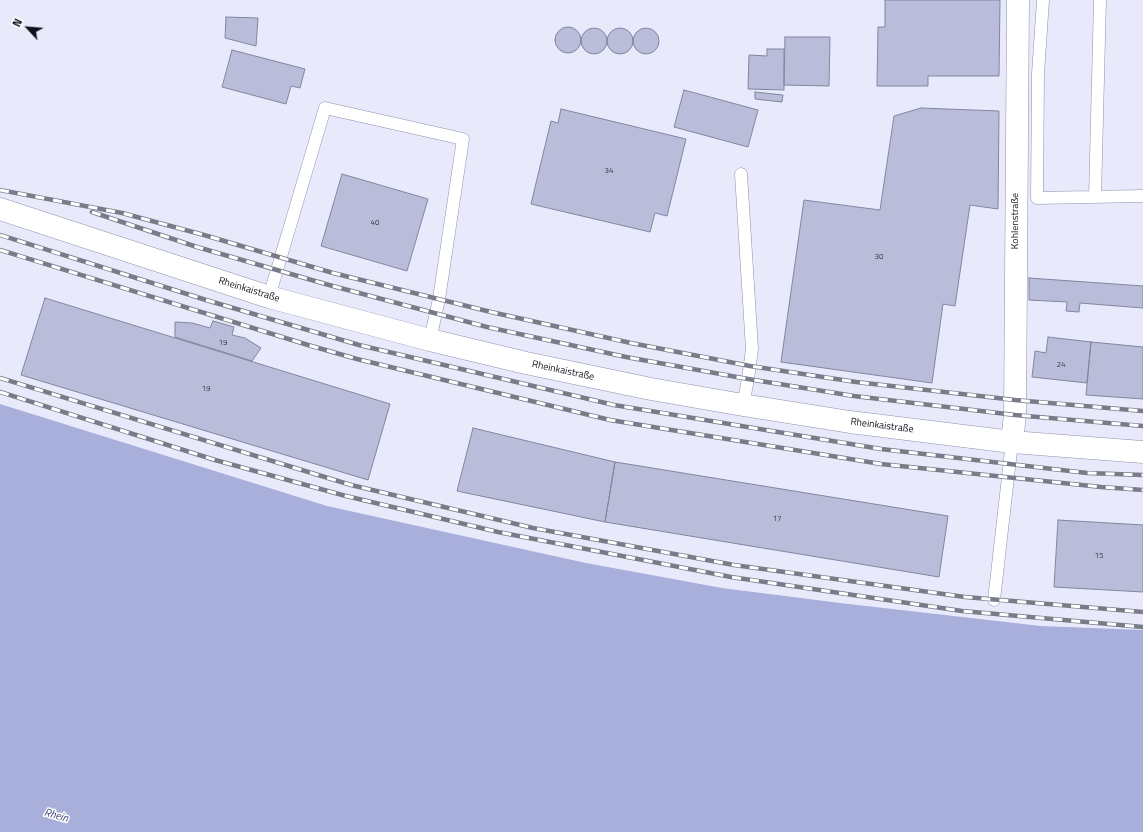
<!DOCTYPE html>
<html>
<head>
<meta charset="utf-8">
<style>
  body { margin:0 }
  #map { position:relative; width:1143px; height:832px; overflow:hidden; background:#e8eafc; font-family:"Titillium Web",sans-serif }
  canvas { display:block }
  .north { position:absolute; left:8px; top:8px; width:40px; height:40px; -webkit-text-stroke:3px #fff; paint-order:stroke; rotate:296deg; font-size:11px; font-weight:700; line-height:16px; text-align:center; color:#10111b }
  .north::after { content:''; display:block; margin:auto; width:14px; height:18px; background:#10111b; clip-path:polygon(50% 0,100% 100%,50% 72%,0 100%) }
</style>
</head>
<body>
<div id="map">
<canvas width="1143" height="832"></canvas>
<div class="north">N</div>
</div>
<script>
const context = document.querySelector('canvas').getContext('2d');
context.lineJoin = 'round';
function paint(path, color) { context.fillStyle = color; context.fill(path, 'evenodd'); }
const poly = rows => new Path2D(rows.map(r => 'M' + r).join(''));
function strokePath(path, color, width, dash) { context.strokeStyle = color; context.lineWidth = width; context.lineCap = dash ? 'butt' : 'round'; context.setLineDash(dash || []); context.stroke(path); }
function write(font, color, halo, rows, align = 'center') {
  context.font = font + ' "Titillium Web",sans-serif'; context.lineWidth = 3; context.setLineDash([]); context.textBaseline = 'middle'; context.strokeStyle = halo; context.fillStyle = color; for (const [text, x, y, turn = 0] of rows) {
    context.save(); context.translate(x, y); context.rotate((+turn || 0) * Math.PI / 180); context.textAlign = isNaN(turn) ? turn : align; if (halo) context.strokeText(text, 0, 0); context.fillText(text, 0, 0); context.restore();
  }
}
paint(poly([
  [0,404,327,506,586,563,722,588,840,603,1041,626,1143,630,1143,832,0,832]
]), '#a9afdb');
const building = poly([
  [885,0,1000,0,999,76,928,76,928,86,877,86,878,27,885,27,885,0],
  [226,17,258,18,256,46,225,38,226,17],
  '555 40a13 13 0 1 1 26 0a13 13 0 1 1-26 0Z',
  '607 41a13 13 0 1 1 26 0a13 13 0 1 1-26 0Z',
  '581 41a13 13 0 1 1 26 0a13 13 0 1 1-26 0Z',
  '633 41a13 13 0 1 1 26 0a13 13 0 1 1-26 0Z',
  [785,37,830,37,829,86,784,85,785,37],
  [767,49,784,49,784,90,748,89,749,55,767,56,767,49],
  [232,50,305,69,300,88,291,86,286,104,222,87,232,50],
  [684,90,758,110,748,147,674,127,684,90],
  [755,92,783,95,782,102,755,99,755,92],
  [921,108,999,111,998,209,970,205,955,306,943,304,932,383,781,362,804,200,880,210,894,116,921,108],
  [561,109,686,139,667,216,655,213,650,232,531,204,551,121,558,123,561,109],
  [342,174,428,199,407,271,321,246,342,174],
  [1029,278,1143,286,1143,308,1080,303,1079,312,1066,311,1067,302,1029,300,1029,278],
  [45,298,390,404,368,480,21,375,45,298],
  [213,321,234,327,232,335,245,338,261,348,252,361,175,337,175,322,192,323,210,328,213,321],
  [1048,337,1091,342,1087,383,1032,377,1035,351,1046,353,1048,337],
  [1091,342,1143,347,1143,399,1086,395,1091,342],
  [473,428,615,462,605,522,457,491,473,428],
  [615,462,948,516,939,577,605,522,615,462],
  [1058,520,1143,525,1143,592,1054,587,1058,520]
]);
paint(building, '#b9bdda');
strokePath(building, '#8185a0', 1);
const service = poly([
  [1043,0,1038,74,1037,198,1143,196],
  [741,174,752,349,748,379,743,405],
  [1095,197,1100,0],
  [269,297,325,108,463,139,439,299,430,340],
  [994,600,1012,442]
]);
const minor = poly([
  [0,209,269,297,430,340,526,363,651,389,743,405,850,422,1012,442,1143,452],
  [1012,442,1015,415,1018,0]
]);
strokePath(service, '#8d91ac', 13);
strokePath(minor, '#8d91ac', 23);
strokePath(service, '#fff', 12);
strokePath(minor, '#fff', 22);
const rail = poly([
  [0,190,122,213,204,235,333,273,491,312,631,343,750,366,856,382,1015,400,1143,411],
  [92,212,197,247,329,285,487,327,626,357,748,379,854,396,1015,415,1143,426],
  [0,235,206,300,359,345,614,405,881,449,1087,473,1143,475],
  [0,250,308,345,357,359,610,420,881,464,1101,487,1143,490],
  [0,378,351,485,533,528,734,565,965,597,1143,612],
  [0,392,215,460,346,496,498,532,731,577,962,611,1143,627]
]);
strokePath(rail, '#7a7b89', 4.5);
strokePath(rail, '#fff', 3, [9]);
write('8px', '#3a3c4b', null, [
  ["34",609,171],
  ["40",375,223],
  ["30",879,257],
  ["19",223,343],
  ["24",1061,365],
  ["19",206,389],
  ["17",777,519],
  ["15",1099,556]
]);
write('10px', '#10111b', '#fff', [
  ["Kohlenstraße",1016,221,-90],
  ["Rheinkaistraße",249,290,17],
  ["Rheinkaistraße",563,371,12],
  ["Rheinkaistraße",882,426,7]
]);
write('italic 11px', '#41447d', '#fff', [
  ["Rhein",56,816,16]
]);
</script>
</body>
</html>
